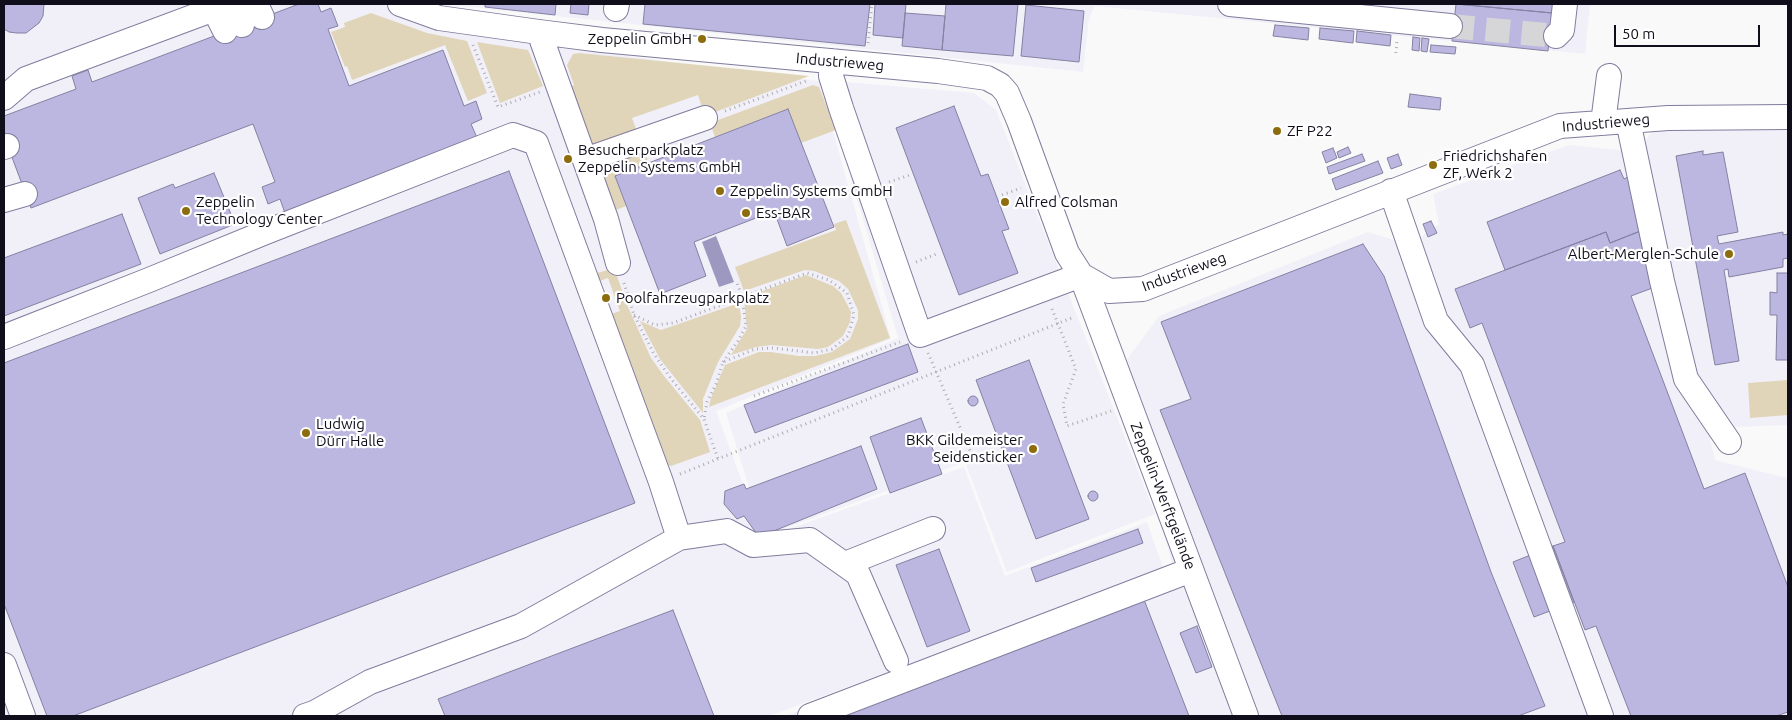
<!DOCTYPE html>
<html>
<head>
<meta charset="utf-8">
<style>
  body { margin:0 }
  #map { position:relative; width:1792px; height:720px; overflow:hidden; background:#f9f9f9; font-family:Ubuntu,sans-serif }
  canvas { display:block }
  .frame { position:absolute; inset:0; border:5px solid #0f0e1a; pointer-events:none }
  .scale { position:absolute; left:1614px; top:25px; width:146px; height:22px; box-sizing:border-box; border:2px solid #0f0e1a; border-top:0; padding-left:6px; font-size:15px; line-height:18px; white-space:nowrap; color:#0f0e1a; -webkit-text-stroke:4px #fff; paint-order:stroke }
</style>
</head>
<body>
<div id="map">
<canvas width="1792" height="720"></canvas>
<div class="frame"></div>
<div class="scale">50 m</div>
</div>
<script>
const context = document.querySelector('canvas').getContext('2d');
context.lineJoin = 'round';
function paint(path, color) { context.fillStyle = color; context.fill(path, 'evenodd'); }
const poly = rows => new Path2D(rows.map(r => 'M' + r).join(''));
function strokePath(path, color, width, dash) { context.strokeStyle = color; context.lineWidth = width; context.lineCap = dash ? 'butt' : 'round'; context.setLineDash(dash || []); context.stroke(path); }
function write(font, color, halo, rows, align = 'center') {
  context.font = font + ' Ubuntu,sans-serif'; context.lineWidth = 4.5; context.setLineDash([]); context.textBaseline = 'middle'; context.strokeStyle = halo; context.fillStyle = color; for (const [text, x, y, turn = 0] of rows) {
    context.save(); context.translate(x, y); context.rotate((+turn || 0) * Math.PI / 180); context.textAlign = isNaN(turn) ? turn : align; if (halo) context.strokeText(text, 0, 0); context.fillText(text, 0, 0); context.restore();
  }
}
paint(poly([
  [4,4,382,4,460,34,819,81,891,339,716,411,763,538,964,467,1005,576,1147,522,1164,570,769,716,4,716],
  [442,4,1590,4,1585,54,1095,6,1089,19,1083,72],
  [822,80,974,93,996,110,1155,514,1007,572,965,462,764,536,726,413,898,338],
  [1656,127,1788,130,1788,425,1733,427,1693,368,1715,460,1787,478,1788,481,1788,716,785,716,1174,572,1122,366,1159,316,1368,232,1410,245,1439,224,1433,194,1569,145,1640,152,1690,355,1645,141]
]), '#f1f0f9');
paint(poly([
  [371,13,427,33,467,41,487,93,468,101,445,45,352,80,347,66,345,67,331,32,345,27,344,23],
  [477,42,528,50,543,86,500,103],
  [579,53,809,76,705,116,698,95,632,118,637,132,593,149,570,87,574,85,567,65,573,54],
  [813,85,819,87,836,130,801,143,788,109,715,137,710,123],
  [643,148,649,163,615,176,626,206,616,210,600,165],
  [846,220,890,338,709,407,711,398,725,365,759,352,771,352,799,356,815,356,832,352,850,339,858,319,858,310,848,289,839,281,814,271,805,270,744,291,735,267,836,230,834,224],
  [614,268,628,307,651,358,664,376,700,420,710,452,671,466,663,463,606,316,620,311,608,278,597,282,594,274],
  [806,275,833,286,841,293,847,304,851,312,850,322,843,336,828,347,818,349,771,345,756,347,731,355,747,329,744,298],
  [739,303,741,317,740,326,718,362,703,399,703,413,660,359,640,321,661,330],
  [1788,380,1788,415,1750,418,1748,383]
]), '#e0d4b9');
paint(poly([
  [716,236,734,282,719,287,702,242]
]), '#9c98c0');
const building = poly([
  [4,4,44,4,43,16,39,23,26,33,17,33,9,32,4,29,4,4],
  [299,4,318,4,321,12,331,8,338,26,328,29,349,86,443,50,464,106,476,101,482,119,471,124,478,140,285,213,280,199,268,204,262,187,275,182,253,124,31,208,4,136,4,116,76,89,72,76,88,70,92,82,299,4],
  [485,4,556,4,555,15,485,7,485,4],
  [571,4,589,4,588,15,570,13,571,4],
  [645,4,870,4,865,46,643,24,645,4],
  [875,4,906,4,903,38,873,35,875,4],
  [946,4,1018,4,1013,56,942,50,946,4],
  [1456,4,1552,13,1548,51,1452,41,1456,4],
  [1456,4,1553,4,1552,13,1456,4],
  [1026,5,1084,11,1079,62,1021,56,1026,5],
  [905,13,945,16,942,50,902,46,905,13],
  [1275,25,1309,28,1308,40,1273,36,1275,25],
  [1320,28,1354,31,1353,43,1319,39,1320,28],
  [1357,31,1391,35,1390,46,1356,42,1357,31],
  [1413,37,1420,38,1419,51,1412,50,1413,37],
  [1422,38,1429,39,1427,52,1421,51,1422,38],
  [1431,45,1456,47,1455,54,1430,52,1431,45],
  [1410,94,1441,98,1440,110,1408,107,1410,94],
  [954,106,981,176,988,174,1009,229,1002,231,1018,273,959,295,896,128,954,106],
  [788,109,834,227,787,246,774,211,694,242,706,276,660,294,615,176,788,109],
  [1348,147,1351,153,1339,158,1337,152,1348,147],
  [1333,148,1337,158,1326,163,1322,152,1333,148],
  [1703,151,1703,155,1723,152,1738,232,1717,236,1719,244,1783,232,1783,235,1788,234,1788,258,1783,259,1783,267,1729,277,1728,269,1724,270,1739,361,1715,365,1676,156,1703,151],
  [1362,154,1365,161,1329,174,1327,167,1362,154],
  [1398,154,1402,165,1391,169,1387,158,1398,154],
  [1378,161,1383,173,1336,190,1332,179,1378,161],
  [1620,170,1624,179,1633,174,1643,230,1610,243,1606,232,1505,270,1487,222,1620,170],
  [509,171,635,503,73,716,47,716,4,604,4,363,509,171],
  [214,173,235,224,160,254,138,198,173,184,175,188,214,173],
  [122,214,141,264,4,316,4,258,122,214],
  [1431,221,1437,233,1428,237,1423,224,1431,221],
  [1643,230,1655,287,1631,296,1704,489,1745,473,1788,587,1788,712,1776,716,1631,716,1596,626,1585,630,1553,546,1565,542,1482,323,1470,328,1455,289,1606,232,1610,243,1643,230],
  [1363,244,1384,276,1491,572,1545,706,1518,716,1282,716,1160,410,1191,399,1161,322,1363,244],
  [1777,273,1788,273,1788,360,1776,360,1777,315,1770,315,1770,292,1777,293,1777,273],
  [908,344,918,372,755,433,744,405,908,344],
  [1029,360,1089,519,1036,539,976,380,1029,360],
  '968 401a5 5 0 1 1 10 0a5 5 0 1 1-10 0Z',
  [921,418,942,474,890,493,870,437,921,418],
  [861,446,877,489,759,537,744,516,737,519,724,504,725,491,744,484,746,489,861,446],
  '1088 496a5 5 0 1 1 10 0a5 5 0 1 1-10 0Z',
  [1138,529,1143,543,1036,582,1031,568,1138,529],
  [1553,546,1574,602,1534,617,1513,562,1553,546],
  [939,549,970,631,927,647,896,565,939,549],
  [1143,597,1189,716,828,716,1143,597],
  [673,610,714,716,445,716,438,699,673,610],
  [1197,626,1212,667,1196,673,1180,633,1197,626]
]);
paint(building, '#bbb7e0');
strokePath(building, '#8481a2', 1);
strokePath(poly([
  [1450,26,1556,36]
]), '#d6d6d8', 24, [24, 12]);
const minor = poly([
  [233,4,242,25],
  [256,4,262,17],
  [400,4,439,18,539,32,602,40,938,71,987,78,1000,85,1007,93,1019,121,1067,253,1081,275,1109,291,1143,289,1560,126,1668,118,1788,117],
  [1230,4,1450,26],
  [616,9,617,4],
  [539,32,606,219,618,263],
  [1556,36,1562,30,1565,4],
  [831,61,831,76,841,108,920,335,1081,275,1246,716],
  [4,98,26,79,214,9,225,31],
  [1628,121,1662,281,1686,379,1729,442],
  [1603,123,1609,76],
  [4,147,7,146],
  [585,160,705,118],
  [1391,191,1436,321,1472,365,1601,716],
  [4,200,25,194],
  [4,337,149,280,266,232,513,135,536,143,661,482,679,538,521,626,370,682,314,713,305,716],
  [679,538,727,531,753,545,810,540,858,574,896,661],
  [845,564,933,529],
  [4,665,23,716],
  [810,716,1191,570]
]);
strokePath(minor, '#807c9d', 26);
strokePath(poly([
  [868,43,872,4],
  [473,45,498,107,540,92],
  [1396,53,1397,41],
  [725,111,806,81],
  [889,182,910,175],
  [1002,195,1021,188],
  [916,262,939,253],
  [624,283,634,315,654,354,672,380,704,419,718,459],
  [1052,309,1076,369,1063,404,1067,426,1111,411],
  [634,315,655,325,673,323,807,273,829,280,847,293,854,315,848,336,832,349,814,353,774,348,755,349,723,362,716,384,707,402,704,419],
  [928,353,975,462,994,454],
  [723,362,738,341,746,326,742,297,736,280],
  [754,396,900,342],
  [680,474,1074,317]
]), '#adacb0', 3, [1, 4]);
strokePath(minor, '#fff', 24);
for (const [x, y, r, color] of [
  [702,39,5,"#8d6c0e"],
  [1277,131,5,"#8d6c0e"],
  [568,159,5,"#8d6c0e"],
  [1433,165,5,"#8d6c0e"],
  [720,191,5,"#8d6c0e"],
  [1005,202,5,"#8d6c0e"],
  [186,211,5,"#8d6c0e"],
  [746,213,5,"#8d6c0e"],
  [1729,254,5,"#8d6c0e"],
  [606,298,5,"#8d6c0e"],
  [306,433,5,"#8d6c0e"],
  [1033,449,5,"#8d6c0e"]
]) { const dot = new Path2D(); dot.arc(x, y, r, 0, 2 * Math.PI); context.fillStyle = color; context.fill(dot); strokePath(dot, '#fff', 2); }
write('15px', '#0f0e1a', '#fff', [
  ["Zeppelin GmbH",692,39,"right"],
  ["ZF P22",1287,131],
  ["Besucherparkplatz",578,150],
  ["Zeppelin Systems GmbH",578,167],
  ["Friedrichshafen",1443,156],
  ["ZF, Werk 2",1443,173],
  ["Zeppelin Systems GmbH",730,191],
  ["Zeppelin",196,202],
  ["Technology Center",196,219],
  ["Alfred Colsman",1015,202],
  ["Ess-BAR",756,213],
  ["Albert-Merglen-Schule",1719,254,"right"],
  ["Poolfahrzeugparkplatz",616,298],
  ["Ludwig",316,424],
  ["Dürr Halle",316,441],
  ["BKK Gildemeister",1023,440,"right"],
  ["Seidensticker",1023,457,"right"]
], 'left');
write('15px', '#0f0e1a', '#fff', [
  ["Industrieweg",840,62,5],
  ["Industrieweg",1606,123,-5],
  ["Industrieweg",1184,272,-20],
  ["Zeppelin-Werftgelände",1163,496,69]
]);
</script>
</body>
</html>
